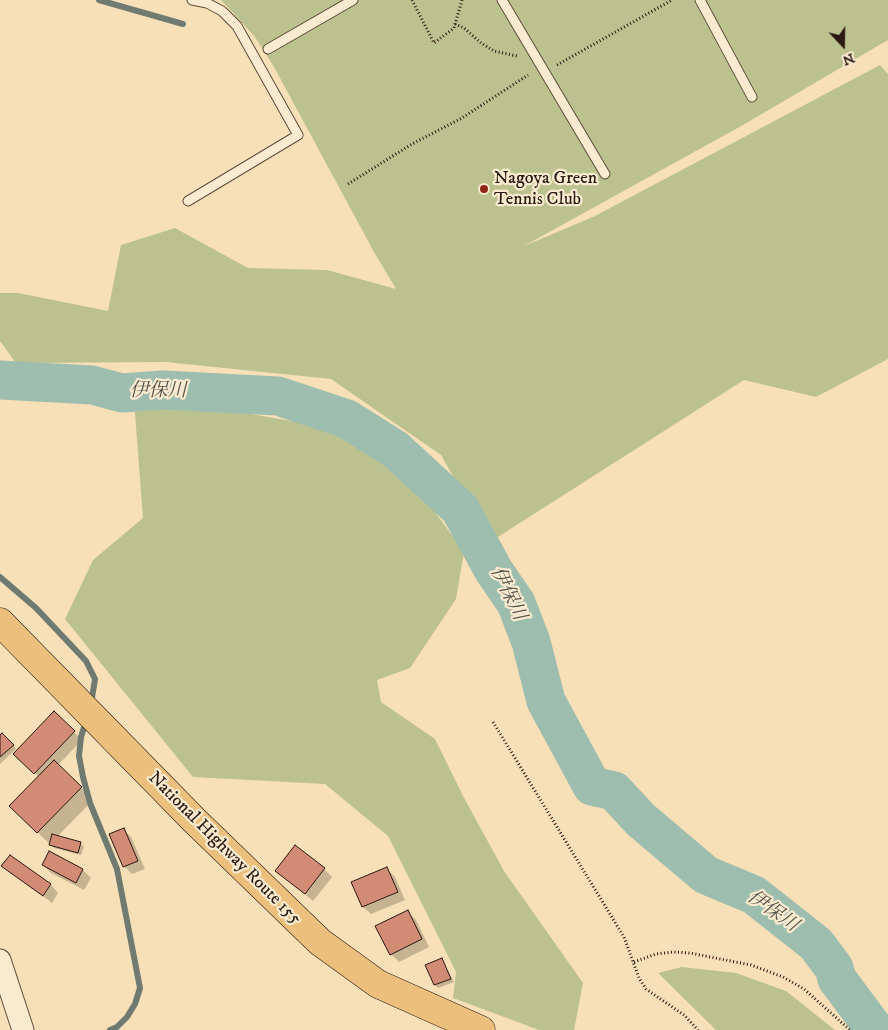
<!DOCTYPE html>
<html>
<head>
<meta charset="utf-8">
<style>
  body { margin:0 }
  #map { position:relative; width:888px; height:1030px; overflow:hidden; background:#f7e0b7; font-family:"IM FELL DW Pica",serif }
  canvas { display:block }
  .north { position:absolute; left:818px; top:20px; width:50px; height:50px; -webkit-text-stroke:4px #faebd0; paint-order:stroke; rotate:159deg; font-size:14px; font-weight:700; line-height:20px; text-align:center; color:#2a1912 }
  .north::after { content:''; display:block; margin:auto; width:18px; height:22px; background:#2a1912; clip-path:polygon(50% 0,100% 100%,50% 72%,0 100%) }
</style>
</head>
<body>
<div id="map">
<canvas width="888" height="1030"></canvas>
<div class="north">N</div>
</div>
<script>
const context = document.querySelector('canvas').getContext('2d');
context.lineJoin = 'round';
function paint(path, color) { context.fillStyle = color; context.fill(path, 'evenodd'); }
const poly = rows => new Path2D(rows.map(r => 'M' + r).join(''));
function strokePath(path, color, width, dash) { context.strokeStyle = color; context.lineWidth = width; context.lineCap = dash ? 'butt' : 'round'; context.setLineDash(dash || []); context.stroke(path); }
function write(font, color, halo, rows, align = 'center') {
  context.font = font + ' "IM FELL DW Pica","Noto Serif JP",serif'; context.lineWidth = 4.5; context.setLineDash([]); context.textBaseline = 'middle'; context.strokeStyle = halo; context.fillStyle = color; for (const [text, x, y, turn = 0] of rows) {
    context.save(); context.translate(x, y); context.rotate((+turn || 0) * Math.PI / 180); context.textAlign = isNaN(turn) ? turn : align; if (halo) context.strokeText(text, 0, 0); context.fillText(text, 0, 0); context.restore();
  }
}
paint(poly([
  [221,0,888,0,888,40,743,125,524,246,593,217,880,65,888,74,888,359,816,397,744,380,490,542,441,455,331,379,166,362,16,363,0,341,0,293,18,293,108,311,121,245,175,228,248,268,327,270,396,289,374,252,274,67,255,37],
  [134,401,223,409,319,426,407,473,464,552,456,599,410,668,377,680,381,702,435,739,463,796,504,871,583,983,574,1030,539,1030,453,998,456,972,388,836,325,784,193,777,65,619,93,560,143,518],
  [682,967,736,973,786,991,835,1030,716,1030,658,973]
]), '#bcc28f');
paint(poly([
  [54,713,82,740,58,765,93,800,57,837,80,843,84,847,81,855,54,848,10,806,39,777,15,754],
  [2,734,16,749,0,764,0,736],
  [123,829,131,837,145,869,132,874,124,866],
  [50,853,83,870,91,878,84,890,51,873,43,865],
  [3,866,51,885,58,893,52,903],
  [324,869,332,877,313,901,277,871],
  [387,869,395,877,405,900,371,914,363,907],
  [408,912,416,920,429,947,399,962,391,954],
  [442,959,454,982,438,988,435,985]
]), '#0003');
strokePath(poly([
  [99,0,183,24],
  [0,577,36,608,86,661,95,679,91,704],
  [86,721,81,737,79,756,83,777,90,803,117,869,140,988,135,1004,127,1017,117,1027,110,1030]
]), '#6f7b70', 6);
strokePath(poly([
  [0,380,92,385,122,393,163,390,278,396,347,419,396,450,460,509,494,571,516,603,531,642,546,701,592,786,614,791,641,820,706,875,754,895,816,944,834,968,837,979,875,1030]
]), '#9dbdaf', 39);
const building = poly([
  [54,711,75,731,34,774,13,754,54,711],
  [2,733,14,745,0,757,0,735,2,733],
  [54,760,82,787,37,833,9,806,54,760],
  [124,828,138,861,123,867,109,834,124,828],
  [52,834,81,842,78,853,49,845,52,834],
  [295,845,325,868,305,894,275,871,295,845],
  [49,851,83,869,76,883,42,865,49,851],
  [10,855,51,884,43,896,1,866,10,855],
  [387,867,398,892,362,907,351,882,387,867],
  [408,910,422,939,390,955,375,926,408,910],
  [442,958,451,979,434,985,425,965,442,958]
]);
paint(building, '#d28b74');
strokePath(building, '#2a1912', 1);
const service = poly([
  [502,0,605,174],
  [700,0,752,97],
  [268,49,353,0],
  [188,201,298,135,237,26,222,11,207,3,192,0]
]);
const tertiary = poly([
  [0,960,23,1030]
]);
const trunk = poly([
  [0,622,194,820,320,942,378,984,481,1030]
]);
strokePath(service, '#5d4b3b', 11);
strokePath(tertiary, '#5d4b3b', 23);
strokePath(trunk, '#2a1912', 29);
strokePath(poly([
  [412,0,434,43,454,28,462,0],
  [455,24,464,28,481,43,494,51,517,56],
  [557,65,672,0],
  [348,184,412,144,462,118,528,75],
  [493,722,624,937,639,978,646,989,684,1015,698,1030],
  [634,962,656,954,673,952,690,953,751,965,783,977,804,989,850,1030]
]), '#2a1912', 3, [1, 2.5]);
strokePath(service, '#faebd0', 9);
strokePath(tertiary, '#faebd0', 21);
strokePath(trunk, '#ecc07c', 28);
for (const [x, y, r, color] of [
  [484,189,5,"#8f2418"]
]) { const dot = new Path2D(); dot.arc(x, y, r, 0, 2 * Math.PI); context.fillStyle = color; context.fill(dot); strokePath(dot, '#faebd0', 2); }
write('18px', '#2a1912', '#faebd0', [
  ["Nagoya Green",494,179],
  ["Tennis Club",494,200]
], 'left');
write('18px', '#2a1912', '#faebd0', [
  ["National Highway Route 155",224,849,45]
]);
write('italic 19px', '#525249', '#faebd0', [
  ["伊保川",158,392],
  ["伊保川",507,594,64],
  ["伊保川",772,912,35]
]);
</script>
</body>
</html>
